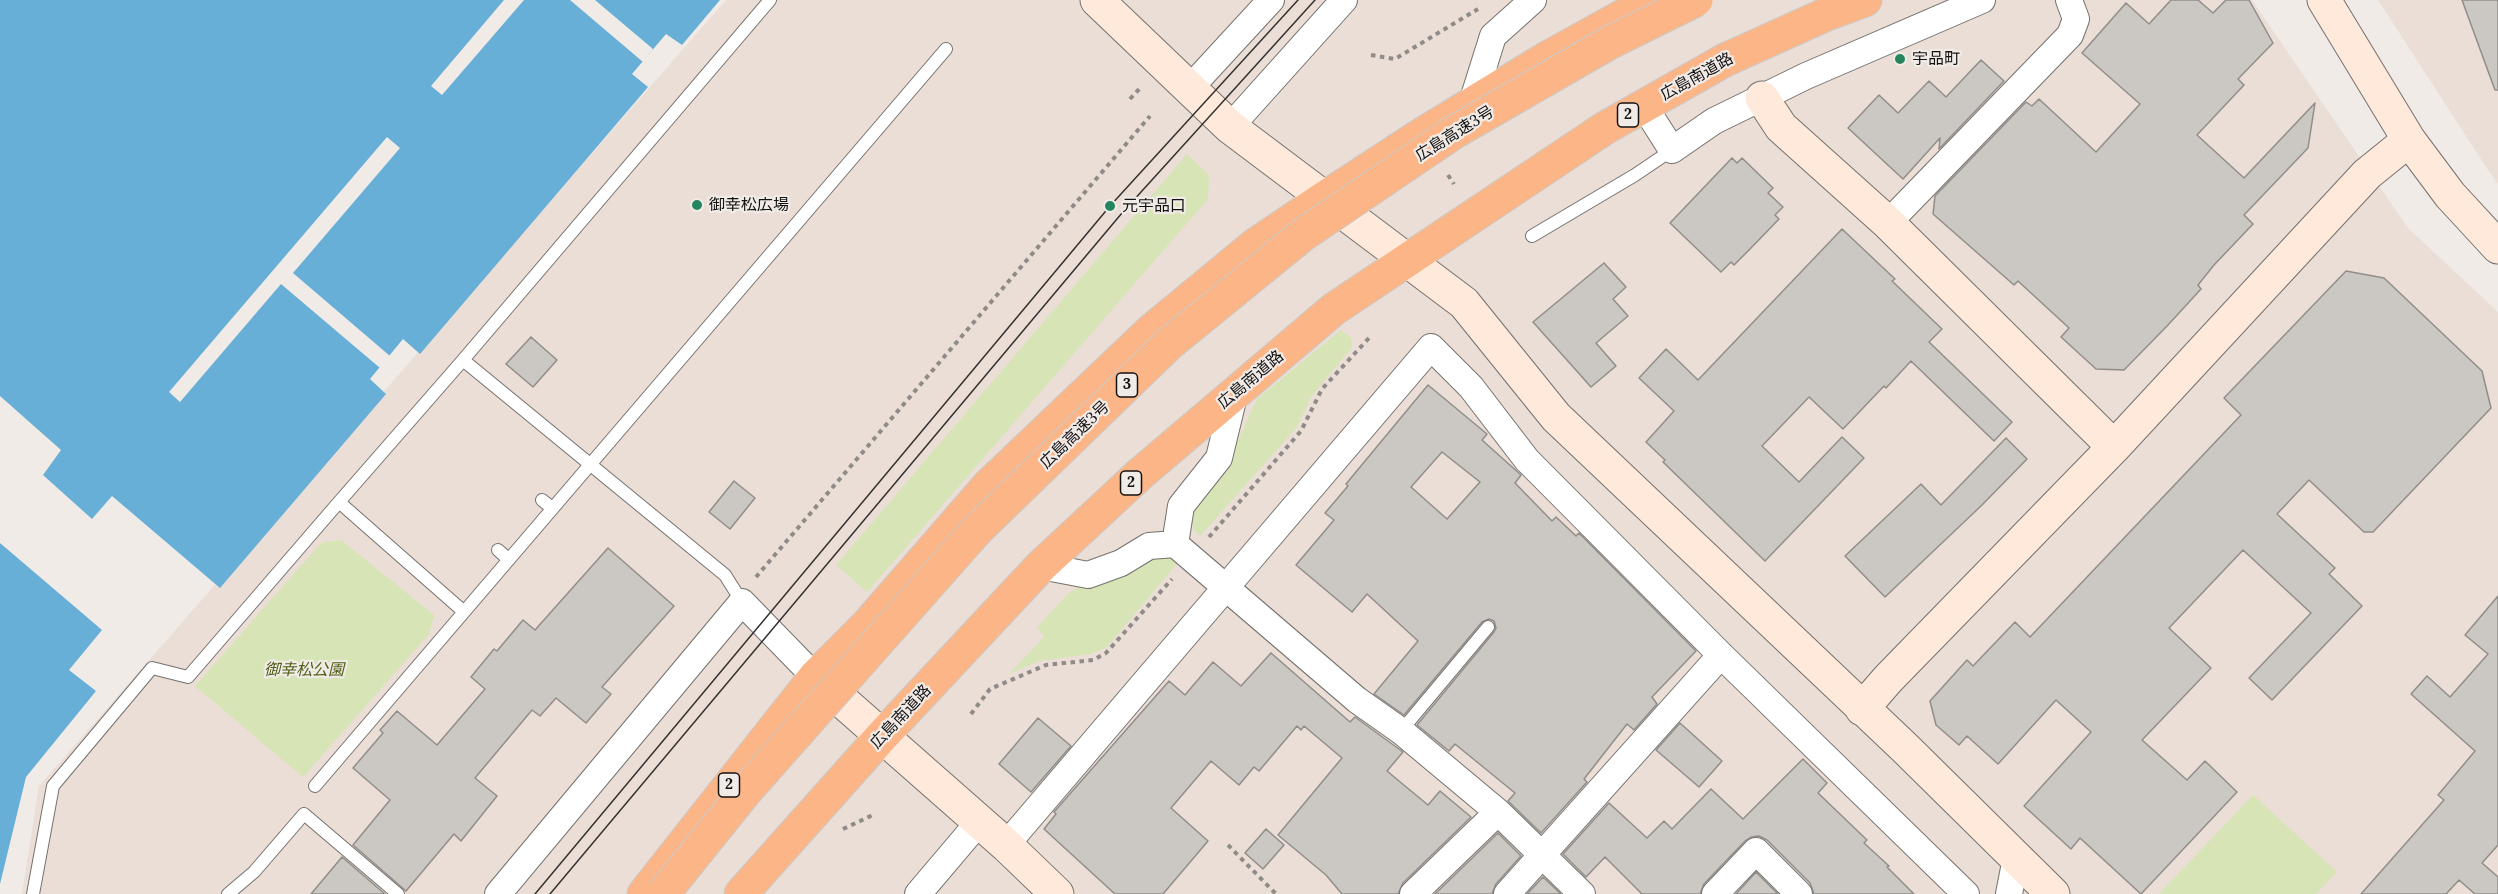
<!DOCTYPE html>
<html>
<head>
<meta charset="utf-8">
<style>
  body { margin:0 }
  canvas { display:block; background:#f1ebe8 }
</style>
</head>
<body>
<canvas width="2498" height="894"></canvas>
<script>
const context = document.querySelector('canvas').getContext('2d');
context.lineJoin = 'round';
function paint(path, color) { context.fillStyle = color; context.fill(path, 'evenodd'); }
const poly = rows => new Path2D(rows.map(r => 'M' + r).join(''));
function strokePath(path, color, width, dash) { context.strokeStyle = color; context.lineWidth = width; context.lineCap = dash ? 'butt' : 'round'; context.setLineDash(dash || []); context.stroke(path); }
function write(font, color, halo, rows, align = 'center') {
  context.font = font + ' Lora,"Noto Sans JP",serif'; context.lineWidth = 4.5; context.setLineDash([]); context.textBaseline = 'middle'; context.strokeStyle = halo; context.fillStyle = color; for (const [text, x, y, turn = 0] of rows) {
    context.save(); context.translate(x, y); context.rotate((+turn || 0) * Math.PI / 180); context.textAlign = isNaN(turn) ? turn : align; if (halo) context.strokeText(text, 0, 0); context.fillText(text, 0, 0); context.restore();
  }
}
paint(poly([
  [726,0,2252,0,2408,228,2498,312,2498,894,22,894,39,786],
  [2378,0,2498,0,2498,184,2486,167]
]), '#eaded6');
paint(poly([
  [1187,154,1209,175,1208,199,867,592,836,565],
  [1341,330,1351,338,1352,347,1311,397,1297,427,1200,536,1194,530,1192,522,1194,511,1223,473,1257,399],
  [341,540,434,615,429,634,303,777,195,686,322,542],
  [1160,551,1179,561,1106,648,1090,654,1039,661,1009,674,1044,637,1037,627,1069,593,1083,584],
  [2253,795,2337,872,2316,894,2159,894]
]), '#d7e5b6');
paint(poly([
  [0,0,720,0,682,45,666,34,632,74,648,87,420,354,403,339,370,379,386,394,220,588,112,496,92,519,43,475,61,450,0,396],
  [0,543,102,630,69,670,96,691,26,777,0,884]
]), '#67afd7');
paint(poly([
  [504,0,524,0,442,95,431,86],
  [570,0,595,0,653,49,643,62],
  [387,137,400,148,293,273,390,356,380,368,281,284,180,402,169,392]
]), '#f1ebe8');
const building = poly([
  [2171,0,2198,0,2213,13,2226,0,2249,0,2273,43,2238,79,2244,85,2197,135,2244,178,2315,103,2308,148,2244,215,2253,224,2214,265,2198,285,2201,289,2168,325,2124,370,2096,369,2061,337,2069,328,2018,281,2014,285,1933,214,1935,196,2026,102,2032,106,2039,99,2096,152,2140,104,2082,53,2126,3,2149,24,2171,0],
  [2462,0,2498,0,2498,90,2495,90,2462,0],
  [1981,60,2004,81,1939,149,1940,138,1903,179,1848,128,1879,95,1898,113,1929,81,1946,97,1981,60],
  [1732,158,1737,163,1742,158,1773,188,1768,193,1783,207,1775,215,1779,219,1750,249,1734,265,1731,262,1721,272,1670,223,1732,158],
  [1842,229,1895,279,1892,281,1942,329,1929,342,2012,422,1994,441,1911,361,1886,388,1884,386,1843,429,1809,397,1762,446,1799,482,1842,437,1864,458,1765,561,1663,462,1665,460,1646,442,1674,411,1639,378,1666,349,1698,380,1842,229],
  [1604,263,1626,287,1613,299,1628,316,1596,343,1616,366,1591,387,1533,322,1604,263],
  [2346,271,2384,278,2482,371,2491,408,2373,532,2364,532,2309,480,2277,514,2335,568,2329,574,2362,606,2272,700,2249,678,2311,613,2243,550,2169,628,2211,668,2142,740,2187,780,2205,761,2237,792,2141,894,2080,838,2071,849,2024,806,2091,732,2056,700,1998,764,1967,736,1959,745,1936,725,1930,701,1967,660,1973,666,2015,622,2030,637,2241,415,2224,398,2346,271],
  [531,337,557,360,533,387,506,364,531,337],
  [1428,385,1487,434,1482,440,1521,475,1515,483,1552,521,1556,517,1576,536,1579,533,1696,651,1652,697,1657,704,1634,730,1627,724,1584,779,1587,782,1541,833,1508,801,1515,793,1455,744,1449,751,1417,725,1494,632,1496,628,1494,621,1489,619,1482,622,1404,715,1374,694,1418,641,1367,594,1352,612,1296,565,1334,520,1325,513,1348,486,1346,484,1428,385],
  [1442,452,1480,482,1447,519,1411,487,1442,452],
  [2006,438,2027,459,1982,505,1885,597,1845,556,1921,484,1941,505,2006,438],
  [734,481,755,498,730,529,709,512,734,481],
  [608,548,674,606,602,687,611,694,586,723,556,698,540,716,532,710,475,778,497,796,461,841,454,834,406,891,353,845,390,800,353,768,383,733,380,730,397,711,437,745,485,689,471,677,494,649,497,651,523,620,535,630,608,548],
  [2498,596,2498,845,2482,863,2498,877,2498,894,2475,894,2459,880,2446,894,2361,894,2444,800,2438,795,2475,751,2411,694,2427,676,2450,697,2488,654,2465,635,2498,596],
  [1271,653,1350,722,1355,717,1403,752,1387,771,1428,805,1440,791,1471,817,1403,883,1398,894,1342,894,1326,875,1278,835,1342,758,1304,726,1301,730,1297,726,1259,771,1254,767,1239,785,1211,761,1171,808,1208,841,1163,894,1115,894,1044,829,1056,814,1054,812,1169,681,1185,695,1213,662,1241,686,1271,653],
  [1038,718,1071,746,1031,792,999,764,1038,718],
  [1680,723,1722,761,1699,787,1656,750,1680,723],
  [1803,759,1827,783,1818,793,1867,840,1864,843,1889,866,1887,867,1914,894,1814,894,1810,883,1767,840,1759,836,1751,837,1745,841,1704,884,1700,894,1642,894,1605,857,1586,877,1563,854,1609,803,1647,838,1664,821,1672,829,1711,789,1743,819,1803,759],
  [1266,829,1284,845,1263,869,1245,853,1266,829],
  [1498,833,1521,856,1496,884,1492,894,1435,894,1498,833],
  [342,857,385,894,311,894,342,857],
  [1756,872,1778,894,1736,894,1756,872],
  [1543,877,1561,894,1527,894,1543,877]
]);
paint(building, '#cbc7c3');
strokePath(building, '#918e8a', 1.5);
const lane = poly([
  [1532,236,1635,175,1672,150],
  [463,360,725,575,742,602],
  [542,500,552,508],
  [498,550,508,559],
  [463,611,339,502,463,360,770,0],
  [1401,731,1488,627],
  [315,786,946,49],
  [33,894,53,786,152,668,188,677,339,502],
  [228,894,254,872,304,814,398,894]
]);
const street = poly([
  [1189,89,1271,0],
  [1471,106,1493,36,1533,0],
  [1644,106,1672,150,1714,121,1806,76,1982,0],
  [1230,127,1344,0],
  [1888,223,2070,35,2076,19,2069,0],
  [1175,544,1357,700,1401,731,1498,812,1582,894],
  [1041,566,1088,575,1121,563,1149,546,1175,544,1181,506,1219,458,1235,392],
  [1006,845,1431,347,1471,387,1527,460,1721,655,1966,894],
  [498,894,742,602,815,677],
  [918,894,979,822],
  [1413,894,1498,812],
  [1507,894,1721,655],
  [1715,894,1756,851,1799,894],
  [2009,894,2016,858]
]);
const secondary = poly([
  [1097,0,1230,127,1464,303,1556,417,1905,748,2053,894],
  [2324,0,2409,140,2450,195,2498,247],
  [1762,98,1781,127,1888,223,2114,447],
  [815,677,1006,845,1057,894],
  [1862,709,1888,679,2114,447,2367,174,2409,140]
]);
const highway = poly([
  [644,894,815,677,868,624,988,486,1152,330,1255,245,1323,199,1421,135,1547,58,1652,0],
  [741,894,882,736,1041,566,1140,474,1334,309,1605,128,1725,60,1827,14,1865,0]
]);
strokePath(lane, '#75716e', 14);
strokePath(street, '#75716e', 28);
strokePath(secondary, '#75716e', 35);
strokePath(highway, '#cbcbcb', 35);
strokePath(poly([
  [1371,55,1395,59,1478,9],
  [1130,99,1141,87],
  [1448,175,1454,184],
  [1209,537,1301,431,1322,389,1369,338],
  [756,577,1150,116],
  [971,714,990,689,1046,665,1093,660,1106,653,1172,579],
  [843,829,875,814],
  [1228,845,1276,894]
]), '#8f8b89', 4, [4.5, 4.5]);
strokePath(lane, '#fff', 12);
strokePath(street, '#fff', 26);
strokePath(secondary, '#fee9db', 33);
strokePath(highway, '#fbb586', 33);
strokePath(poly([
  [535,894,1110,206,1298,0],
  [550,894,1122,213,1315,0]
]), '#343230', 1.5);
const highwayBridge = poly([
  [663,894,745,792,977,530,1169,344,1304,234,1453,133,1609,43,1696,0]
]);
strokePath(highwayBridge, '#cbcbcb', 35, []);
strokePath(highwayBridge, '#fbb586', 33);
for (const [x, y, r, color] of [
  [1900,59,6,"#24855e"],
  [697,205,6,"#24855e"],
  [1110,206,6,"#24855e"]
]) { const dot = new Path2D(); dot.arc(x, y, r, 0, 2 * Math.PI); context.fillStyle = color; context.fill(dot); strokePath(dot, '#f1ebe8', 2); }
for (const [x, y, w] of [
  [1628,115,21],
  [1127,385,21],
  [1131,483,21],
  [729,785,21]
]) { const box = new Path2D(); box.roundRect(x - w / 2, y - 12, w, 24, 4.5); context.fillStyle = '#f1ebe8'; context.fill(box); strokePath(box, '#141211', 1.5); }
write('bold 15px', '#141211', null, [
  ["2",1628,115],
  ["3",1127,385],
  ["2",1131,483],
  ["2",729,785]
]);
write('16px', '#141211', '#f1ebe8', [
  ["宇品町",1912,59],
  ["御幸松広場",709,205],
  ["元宇品口",1122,206]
], 'left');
write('16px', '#141211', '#f1ebe8', [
  ["広島南道路",1697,77,-29],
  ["広島高速3号",1455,134,-32],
  ["広島南道路",1251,380,-40],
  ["広島高速3号",1075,435,-44],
  ["広島南道路",901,717,-47]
]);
write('italic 16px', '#4f5f15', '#f1ebe8', [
  ["御幸松公園",304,670]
]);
</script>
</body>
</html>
